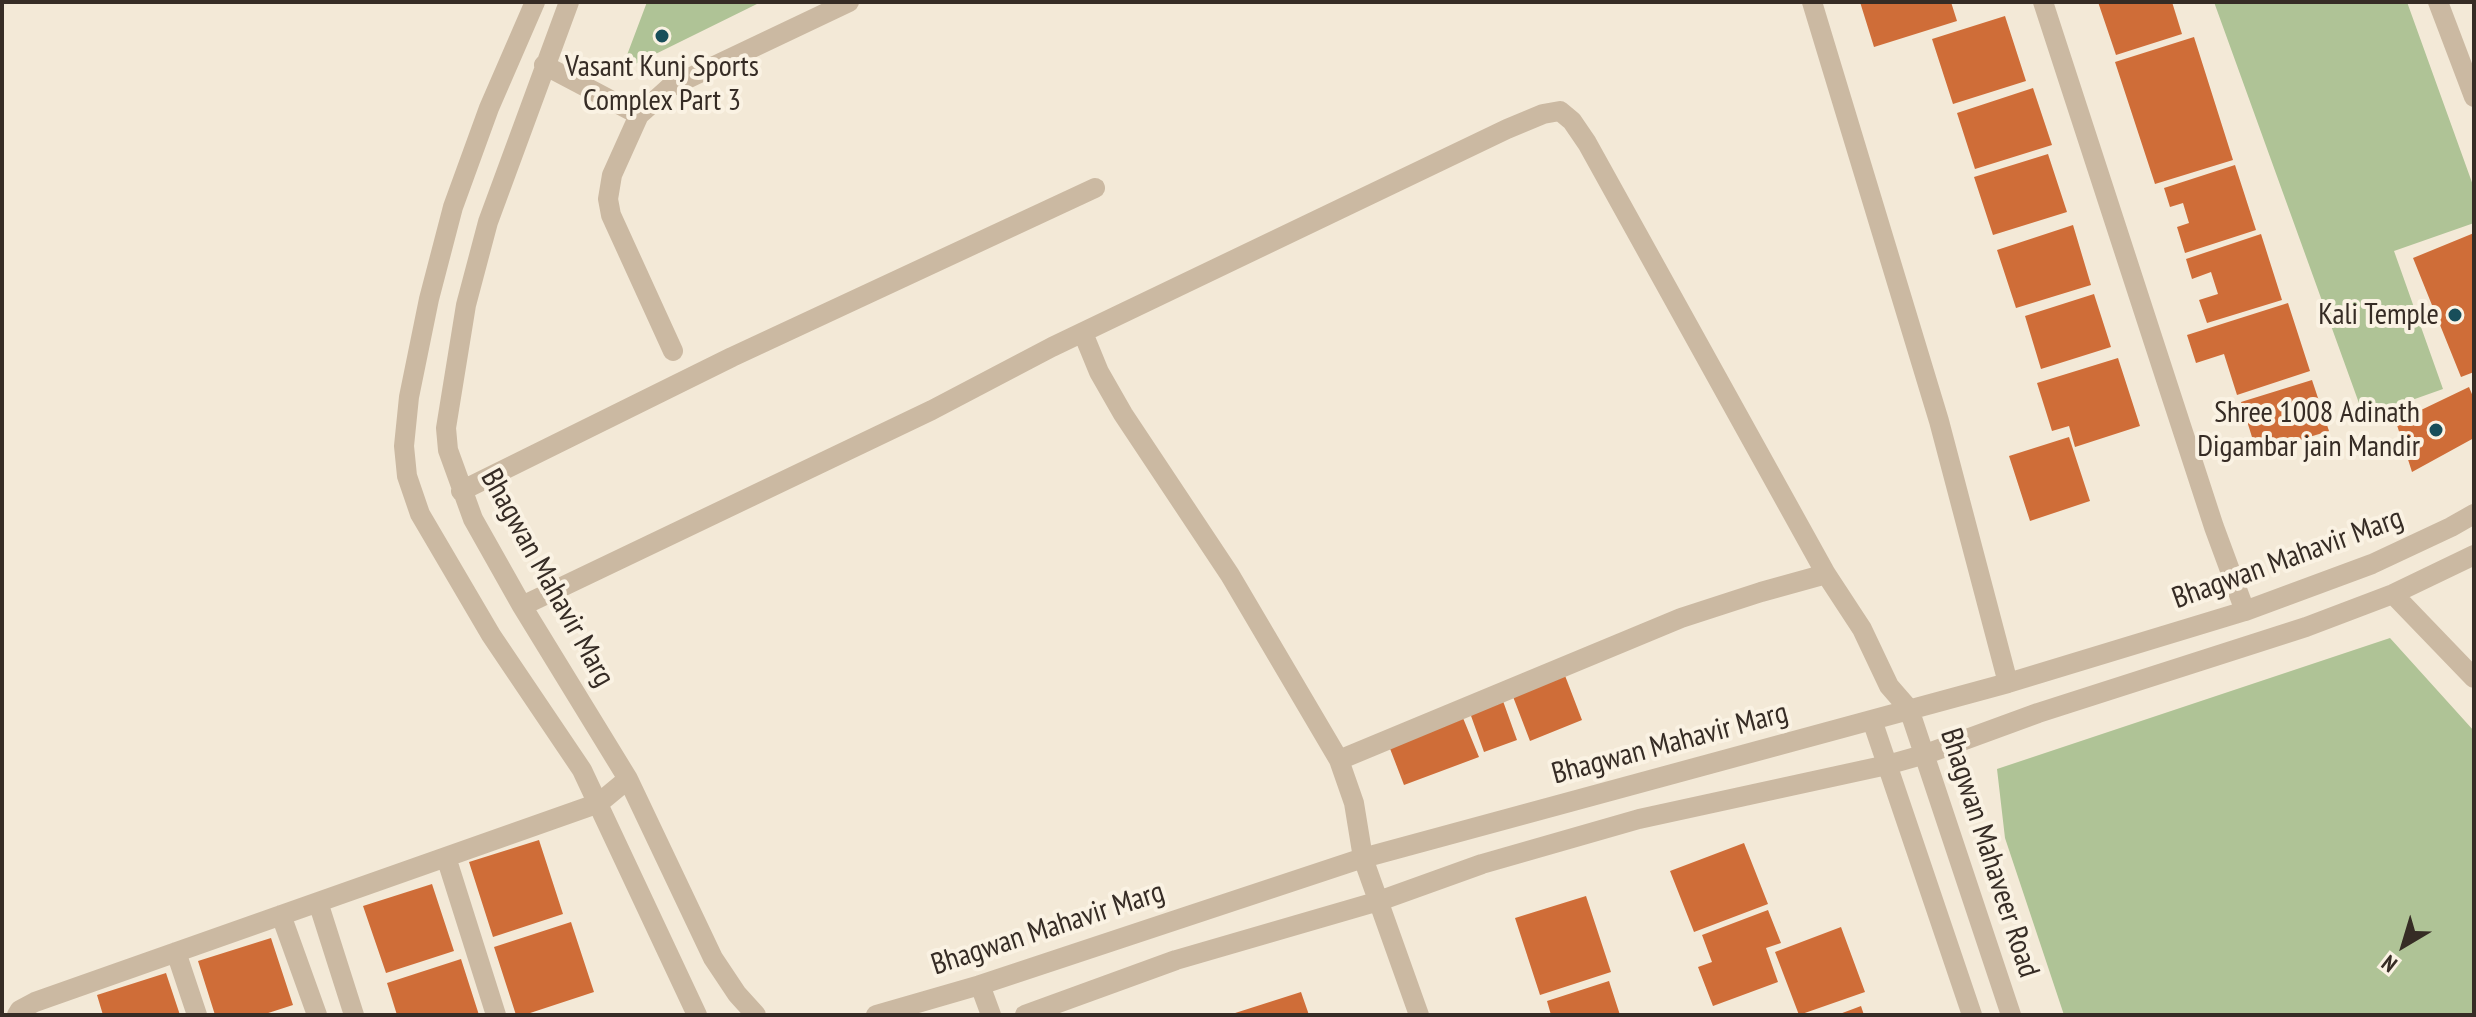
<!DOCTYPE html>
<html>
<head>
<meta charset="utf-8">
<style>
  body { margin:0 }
  #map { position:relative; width:2476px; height:1017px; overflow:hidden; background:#f3e9d7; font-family:"PT Sans Narrow",sans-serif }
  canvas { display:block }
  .frame { position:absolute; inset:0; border:4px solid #362c25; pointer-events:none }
  .north { position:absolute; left:2364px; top:905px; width:80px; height:80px; -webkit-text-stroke:6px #faf2e3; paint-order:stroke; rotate:218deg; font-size:22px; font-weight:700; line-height:32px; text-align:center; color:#362c25 }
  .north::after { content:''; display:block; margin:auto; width:28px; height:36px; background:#362c25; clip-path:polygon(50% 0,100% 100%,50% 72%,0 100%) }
</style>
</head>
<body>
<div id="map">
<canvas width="2476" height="1017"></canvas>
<div class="frame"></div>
<div class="north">N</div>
</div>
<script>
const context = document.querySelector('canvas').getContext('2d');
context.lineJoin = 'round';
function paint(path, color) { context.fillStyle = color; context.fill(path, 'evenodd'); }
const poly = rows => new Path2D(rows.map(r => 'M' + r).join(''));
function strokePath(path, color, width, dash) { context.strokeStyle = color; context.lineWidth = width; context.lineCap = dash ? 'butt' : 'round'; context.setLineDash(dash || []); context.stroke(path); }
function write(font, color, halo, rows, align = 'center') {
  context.font = font + ' "PT Sans Narrow",sans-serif'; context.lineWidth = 8; context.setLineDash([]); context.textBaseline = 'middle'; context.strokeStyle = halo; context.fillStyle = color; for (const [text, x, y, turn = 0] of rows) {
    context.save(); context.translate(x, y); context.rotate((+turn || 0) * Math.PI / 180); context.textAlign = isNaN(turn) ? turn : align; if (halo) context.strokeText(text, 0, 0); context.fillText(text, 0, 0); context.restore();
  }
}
paint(poly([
  [647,2,761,2,621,71],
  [2214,2,2407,2,2474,188,2474,223,2394,251,2443,389,2364,417],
  [2390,638,2474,731,2474,1015,2064,1015,2005,838,1997,769]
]), '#afc396');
paint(poly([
  [1860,2,1951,2,1957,21,1874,47],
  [2098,2,2172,2,2182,34,2116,55],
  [2005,16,2026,81,1953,104,1932,39],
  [2194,37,2233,160,2155,184,2115,62],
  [2033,88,2052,145,1975,169,1957,113],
  [2048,154,2067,212,1993,235,1974,177],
  [2235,165,2256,230,2185,253,2177,227,2189,223,2183,203,2170,207,2164,188],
  [2073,225,2091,285,2016,308,1997,250],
  [2474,233,2474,372,2461,377,2413,258],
  [2261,234,2282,300,2207,323,2199,300,2218,294,2211,272,2192,279,2186,259],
  [2094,294,2111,347,2041,369,2025,316],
  [2288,303,2310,371,2237,395,2224,354,2196,363,2187,335],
  [2118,358,2140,426,2075,447,2069,426,2052,431,2037,383],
  [2312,380,2329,431,2257,453,2241,402],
  [2469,387,2474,399,2474,438,2412,472,2396,422],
  [2069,437,2090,501,2030,521,2009,456],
  [1564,673,1582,720,1530,741,1512,694],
  [1503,701,1517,740,1484,752,1470,713],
  [1463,718,1479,757,1404,785,1389,746],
  [539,840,563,914,493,937,469,862],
  [1744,843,1768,904,1694,932,1670,871],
  [432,884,454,951,386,973,363,906],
  [1586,896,1611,972,1540,995,1515,918],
  [1768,910,1781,943,1766,948,1778,982,1713,1006,1698,967,1712,962,1702,935],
  [571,922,594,992,524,1015,516,1015,494,947],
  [1841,927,1865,992,1799,1015,1775,952],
  [271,938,293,1005,262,1015,215,1015,198,961],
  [461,959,479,1015,397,1015,387,983],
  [166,973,180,1015,103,1015,97,995],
  [1609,981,1620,1015,1551,1015,1547,1001],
  [1301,992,1309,1015,1232,1015,1232,1014],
  [1861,1006,1864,1015,1837,1015]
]), '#cf6d38');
strokePath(poly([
  [535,2,489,108,453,207,429,299,409,397,404,446,407,476,420,514,491,635,582,770,697,1015],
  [569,2,488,222,466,305,446,428,448,450,473,519,522,606,628,779,713,958,737,994,756,1015],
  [1812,2,1939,421,2008,683],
  [2043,2,2214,527,2245,611],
  [2438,2,2474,97],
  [544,65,639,115,670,87,849,2],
  [639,115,612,175,608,199,611,215,673,351],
  [1083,333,1099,372,1123,414,1230,575,1339,760,1354,803,1363,858,1419,1015],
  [461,491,732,357,1095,188],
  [2393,594,2474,678],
  [522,606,932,410,1052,347,1507,129,1543,114,1560,111,1572,121,1587,143,1826,574,1862,629,1889,686,1909,709,2011,1015],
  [1872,720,1972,1015],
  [1339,760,1681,618,1761,592,1826,574],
  [446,857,496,1015],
  [318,902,354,1015],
  [281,915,317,1015],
  [176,952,197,1015],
  [980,985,991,1015],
  [17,1015,20,1010,35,1002,599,803,628,779],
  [876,1015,980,985,1363,858,2008,683,2245,611,2372,564,2451,527,2474,514],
  [1025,1015,1176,960,1379,901,1482,864,1639,819,1887,765,1926,754,2038,713,2306,627,2393,594,2474,555]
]), '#cbb9a2', 20);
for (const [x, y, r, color] of [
  [662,36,8,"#184e5a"],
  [2455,315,8,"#184e5a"],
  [2436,430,8,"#184e5a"]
]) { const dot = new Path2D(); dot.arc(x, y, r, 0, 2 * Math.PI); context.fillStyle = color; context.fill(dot); strokePath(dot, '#faf2e3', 3); }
write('30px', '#362c25', '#faf2e3', [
  ["Vasant Kunj Sports",662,67,"center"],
  ["Complex Part 3",662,101,"center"],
  ["Kali Temple",2439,315],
  ["Shree 1008 Adinath",2420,413],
  ["Digambar jain Mandir",2420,447]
], 'right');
write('30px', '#362c25', '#faf2e3', [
  ["Bhagwan Mahavir Marg",2288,559,-20],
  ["Bhagwan Mahavir Marg",547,578,61],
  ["Bhagwan Mahavir Marg",1670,744,-15],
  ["Bhagwan Mahaveer Road",1989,853,72],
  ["Bhagwan Mahavir Marg",1048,929,-18]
]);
</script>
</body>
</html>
